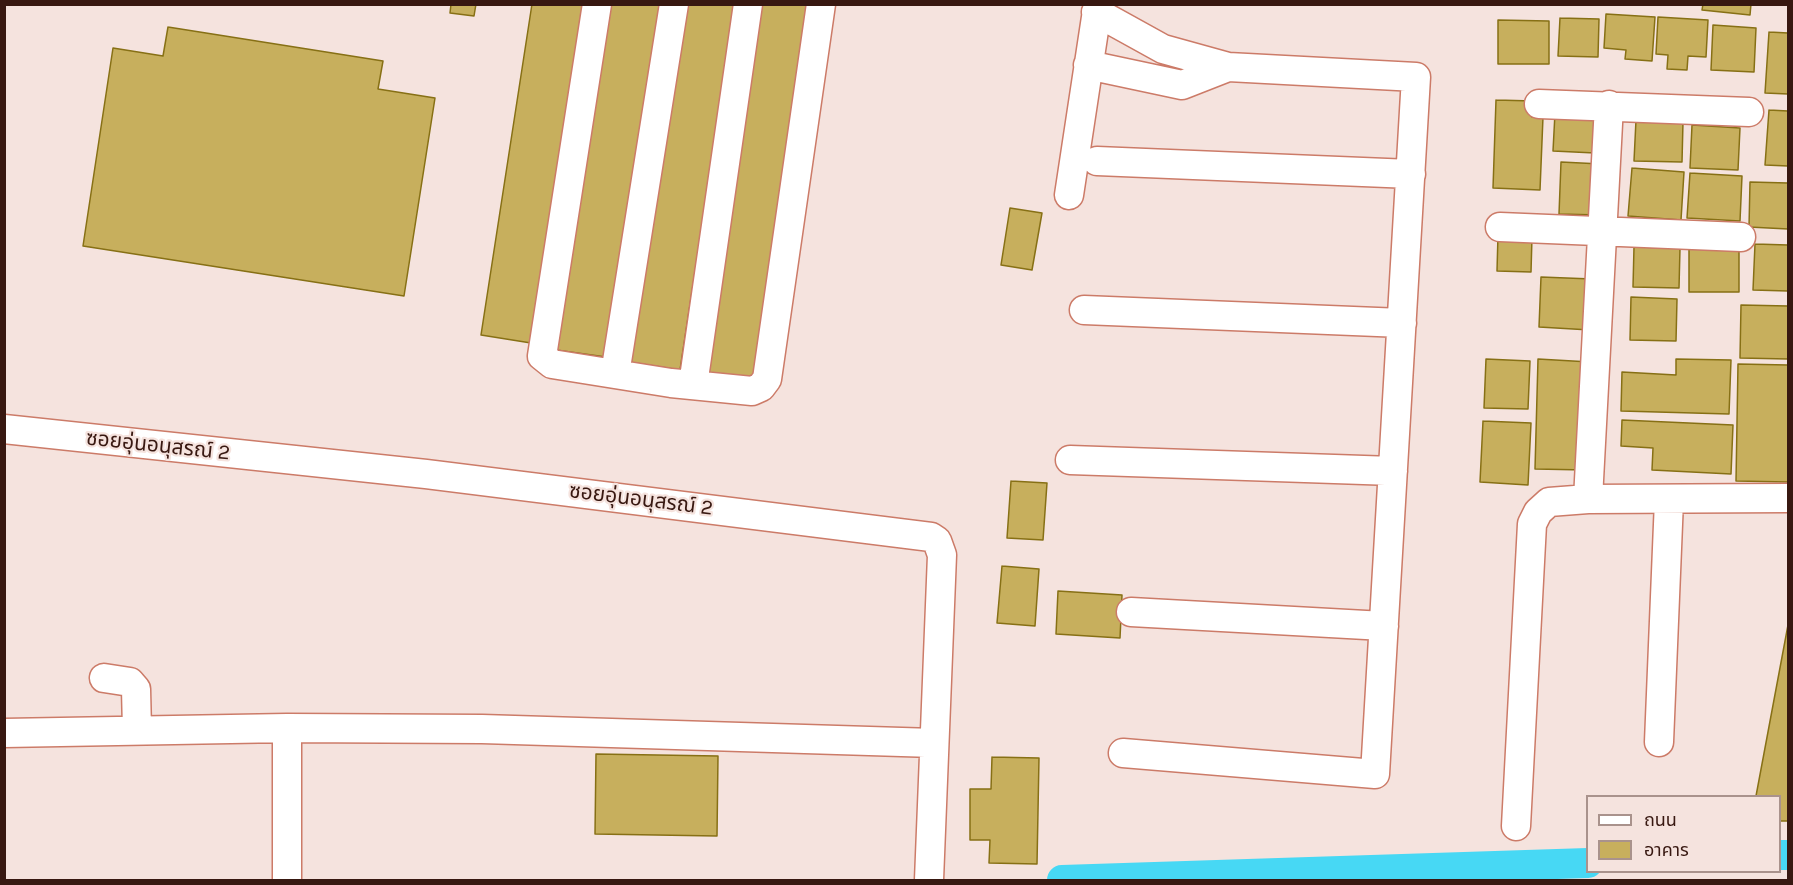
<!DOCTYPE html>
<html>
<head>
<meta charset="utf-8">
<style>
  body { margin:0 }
  #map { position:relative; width:1793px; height:885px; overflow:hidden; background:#f5e3de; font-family:Karla,"Noto Sans Thai",sans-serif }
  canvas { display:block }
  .frame { position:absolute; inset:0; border:6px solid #381811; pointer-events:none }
  .legend { position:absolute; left:1586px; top:795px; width:195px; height:78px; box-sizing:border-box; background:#f5e3de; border:2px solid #a9928c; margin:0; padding:8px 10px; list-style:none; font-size:18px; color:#381811 }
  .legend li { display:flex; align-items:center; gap:12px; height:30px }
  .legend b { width:30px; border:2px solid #a9928c }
</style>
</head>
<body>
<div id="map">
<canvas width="1793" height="885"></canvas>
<div class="frame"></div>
<ul class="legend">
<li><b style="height:8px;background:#fff"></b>ถนน</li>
<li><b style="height:16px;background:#c7af5d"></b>อาคาร</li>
</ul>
</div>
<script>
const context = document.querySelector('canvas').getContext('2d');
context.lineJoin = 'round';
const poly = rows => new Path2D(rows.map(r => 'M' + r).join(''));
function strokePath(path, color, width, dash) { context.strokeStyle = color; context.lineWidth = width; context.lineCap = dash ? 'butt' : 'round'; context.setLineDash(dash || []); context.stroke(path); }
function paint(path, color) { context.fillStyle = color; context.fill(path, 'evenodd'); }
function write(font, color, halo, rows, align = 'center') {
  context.font = font + ' Karla,"Noto Sans Thai",sans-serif'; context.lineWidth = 4.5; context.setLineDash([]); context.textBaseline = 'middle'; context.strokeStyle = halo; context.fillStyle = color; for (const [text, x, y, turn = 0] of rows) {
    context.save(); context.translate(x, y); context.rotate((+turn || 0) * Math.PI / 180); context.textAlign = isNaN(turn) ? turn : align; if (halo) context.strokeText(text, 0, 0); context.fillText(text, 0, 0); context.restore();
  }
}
strokePath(poly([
  [1780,855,1788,855],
  [1062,880,1588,863]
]), '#47d8f4', 30);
const building = poly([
  [451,4,476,4,474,16,450,13,451,4],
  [532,4,583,4,531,343,481,335,532,4],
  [608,4,660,4,606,357,556,350,608,4],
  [684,4,736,4,680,370,629,362,684,4],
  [761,4,813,4,755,382,705,374,761,4],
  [1703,4,1751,4,1750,15,1702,10,1703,4],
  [1606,14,1655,17,1652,61,1625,59,1626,50,1604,48,1606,14],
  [1658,17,1708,20,1706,57,1688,56,1687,70,1667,69,1668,55,1656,54,1658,17],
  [1560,18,1599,19,1598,57,1558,56,1560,18],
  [1498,20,1549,21,1549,64,1498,64,1498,20],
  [1713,25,1756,28,1754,72,1711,70,1713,25],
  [168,27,383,61,378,89,435,98,404,296,83,246,113,48,163,56,168,27],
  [1769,32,1788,33,1788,94,1765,93,1769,32],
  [1496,100,1533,101,1532,117,1543,117,1540,190,1493,188,1496,100],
  [1769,110,1788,111,1788,166,1765,165,1769,110],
  [1555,113,1596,116,1595,153,1553,151,1555,113],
  [1636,120,1683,122,1682,162,1634,161,1636,120],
  [1692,125,1740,128,1738,170,1690,168,1692,125],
  [1561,162,1601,164,1599,215,1559,214,1561,162],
  [1632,168,1684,172,1681,220,1628,216,1632,168],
  [1690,173,1742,176,1740,221,1687,218,1690,173],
  [1750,182,1788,183,1788,229,1749,227,1750,182],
  [1010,208,1042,213,1032,270,1001,265,1010,208],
  [1498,235,1532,237,1531,272,1497,271,1498,235],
  [1755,244,1788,245,1788,291,1753,290,1755,244],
  [1634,247,1680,248,1679,288,1633,287,1634,247],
  [1689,248,1739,248,1739,292,1689,292,1689,248],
  [1541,277,1592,279,1590,330,1539,327,1541,277],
  [1631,297,1677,299,1676,341,1630,340,1631,297],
  [1741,305,1788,306,1788,359,1740,358,1741,305],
  [1486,359,1530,361,1528,409,1484,408,1486,359],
  [1538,359,1590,362,1586,470,1535,469,1538,359],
  [1676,359,1731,360,1729,414,1621,411,1622,372,1676,375,1676,359],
  [1738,364,1788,365,1788,482,1736,481,1738,364],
  [1622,420,1733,425,1731,474,1652,470,1653,448,1621,446,1622,420],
  [1483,421,1531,423,1528,485,1480,482,1483,421],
  [1011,481,1047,483,1043,540,1007,538,1011,481],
  [1002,566,1039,569,1035,626,997,623,1002,566],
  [1058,591,1122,595,1120,638,1056,634,1058,591],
  [1788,625,1788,821,1780,821,1780,796,1756,796,1788,625],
  [596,754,718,756,717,836,595,834,596,754],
  [992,757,1039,758,1037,864,989,863,990,840,970,840,970,789,991,789,992,757]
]);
paint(building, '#c7af5d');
strokePath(building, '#877015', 1.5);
const minor = poly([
  [597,4,542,356,552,364,671,383,752,391,761,387,767,379,821,4],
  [1088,65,1182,85,1228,67,1163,49,1096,12],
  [1539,104,1749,112],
  [1609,105,1588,499,1788,498],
  [1097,161,1411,174],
  [1069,195,1098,4],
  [1500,227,1741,237],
  [1084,310,1402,323],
  [615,374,674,4],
  [693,385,748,4],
  [4,429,426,474,931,537,937,541,942,555,929,880],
  [1070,460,1393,471],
  [1131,612,1384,626],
  [104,678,130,682,136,689,137,730],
  [4,733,287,728,482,729,934,743],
  [1659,742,1669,500],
  [1123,753,1375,774,1416,77,1228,67],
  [1516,826,1532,524,1538,512,1549,502,1588,499],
  [287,880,287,728]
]);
strokePath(minor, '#cc7b68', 31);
strokePath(minor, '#fff', 28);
write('21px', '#381811', '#f5e3de', [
  ["ซอยอุ่นอนุสรณ์ 2",158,446,6],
  ["ซอยอุ่นอนุสรณ์ 2",641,500,7]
]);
</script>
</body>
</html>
